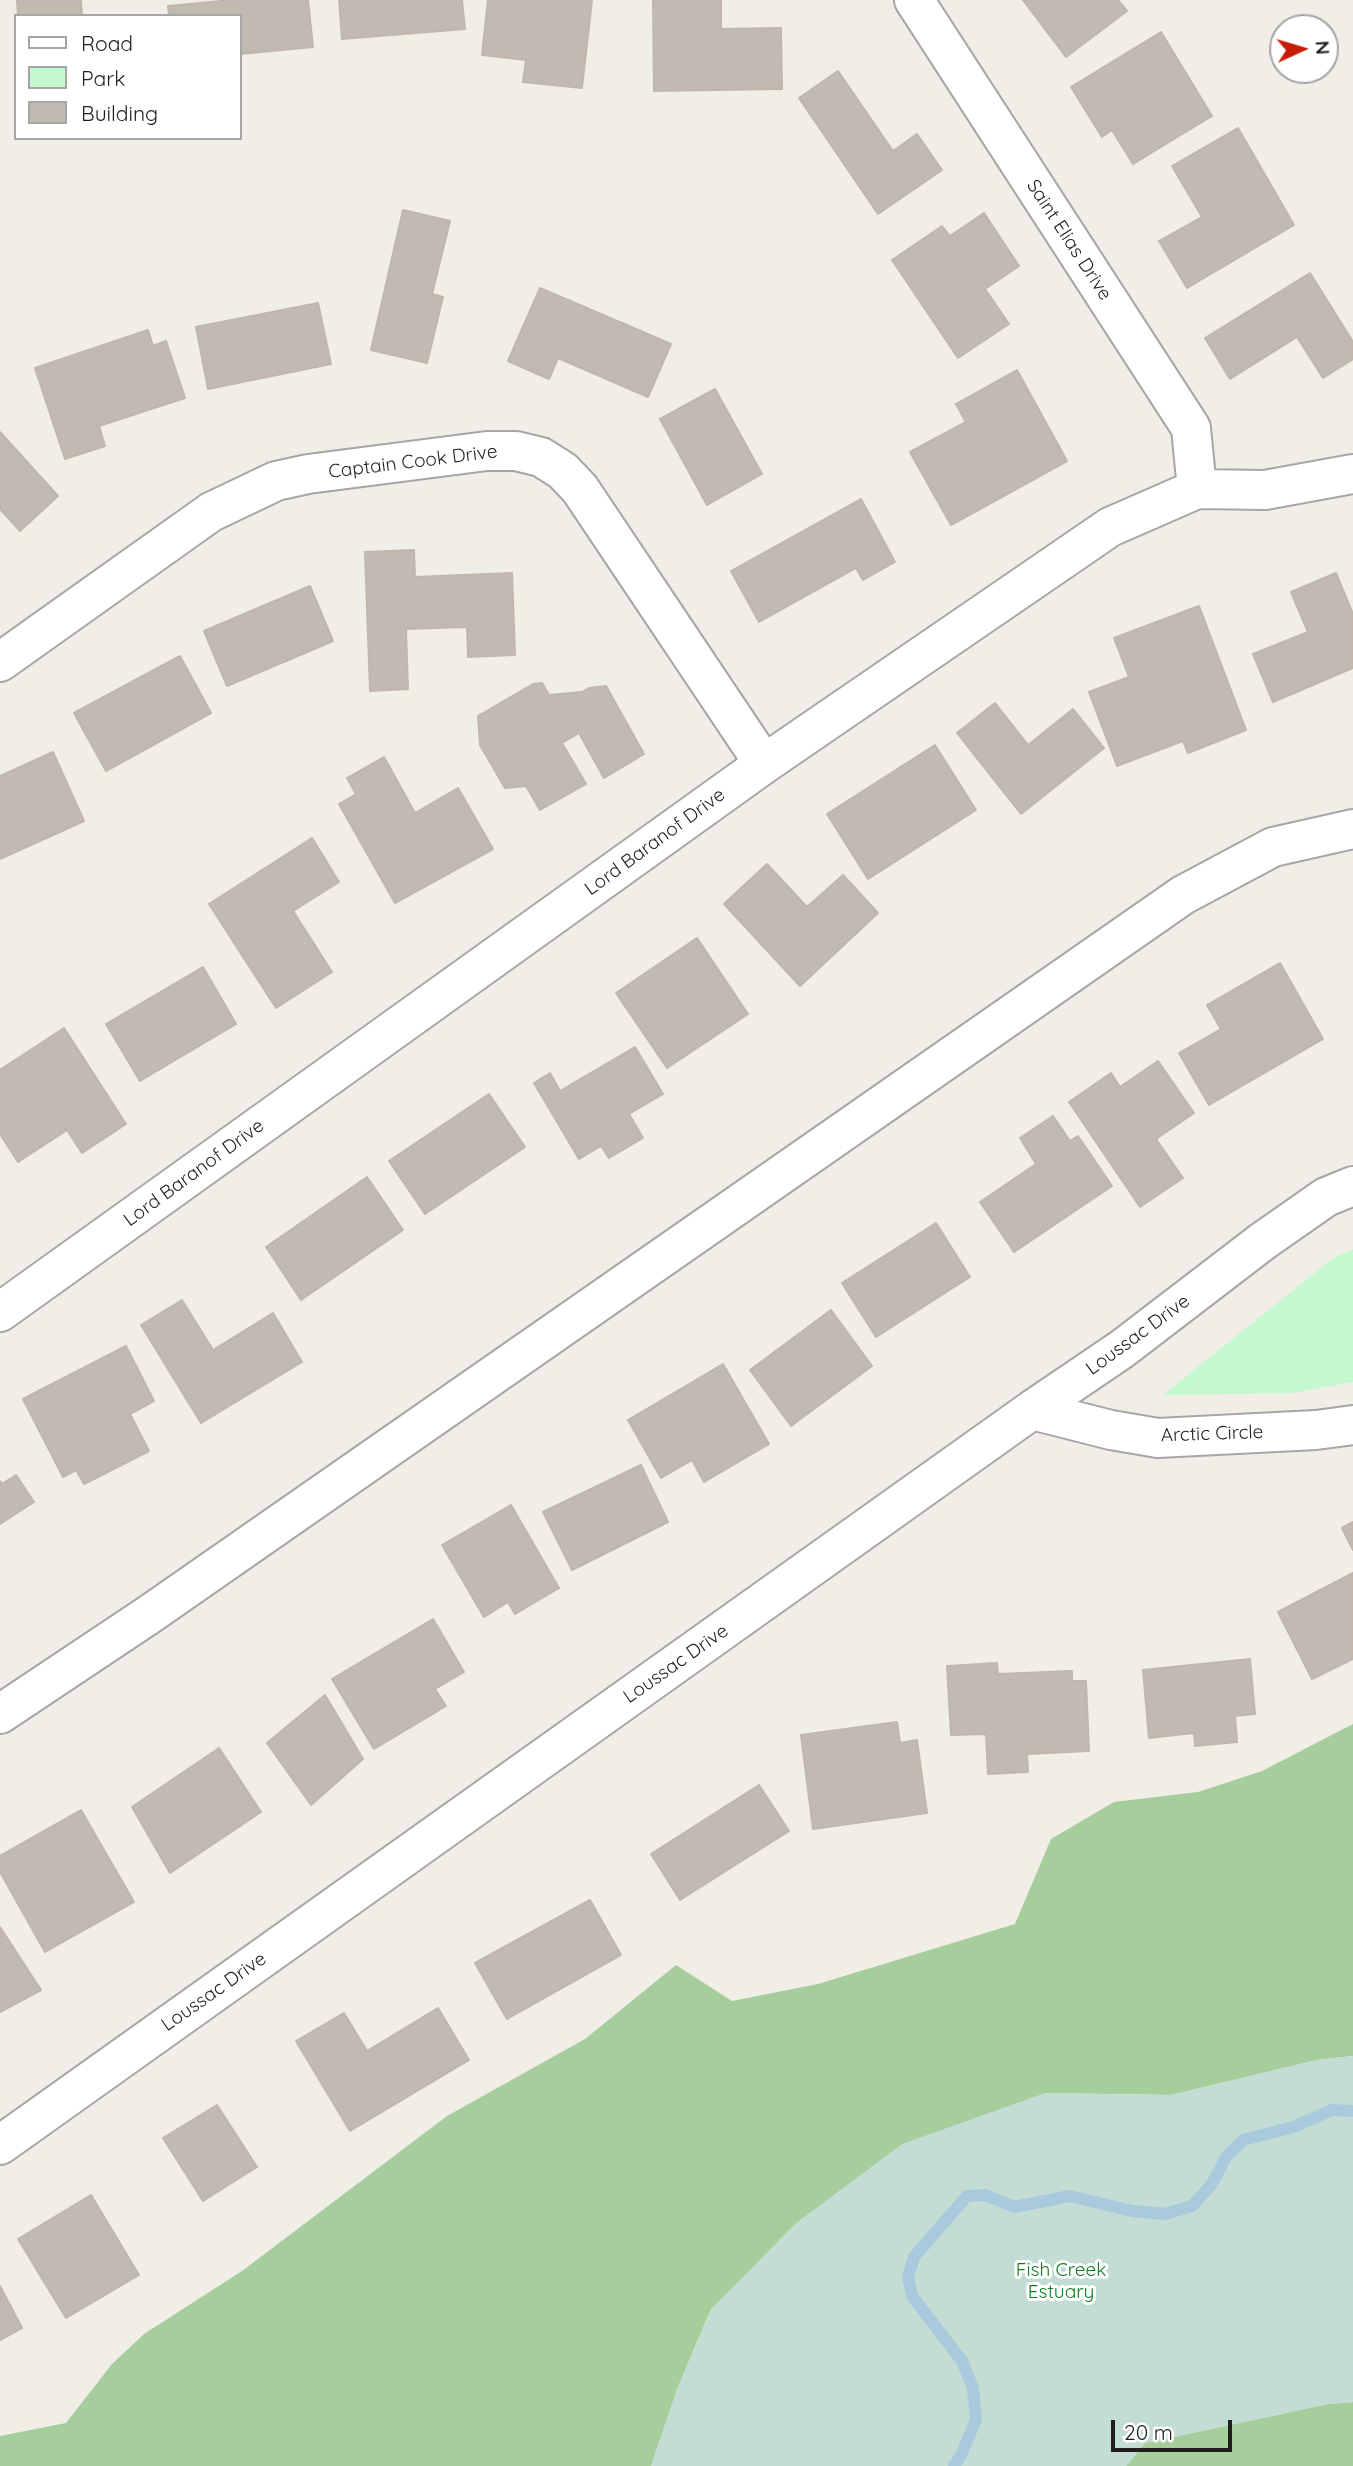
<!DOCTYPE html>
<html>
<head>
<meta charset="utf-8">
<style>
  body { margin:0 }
  #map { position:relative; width:1353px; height:2466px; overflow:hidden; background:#f0eee6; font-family:Quicksand,sans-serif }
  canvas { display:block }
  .legend { position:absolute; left:14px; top:14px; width:228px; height:126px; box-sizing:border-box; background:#fff; border:2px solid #a5a5a5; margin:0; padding:9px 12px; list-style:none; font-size:21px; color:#1f1f1f }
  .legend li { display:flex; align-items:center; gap:14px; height:35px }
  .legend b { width:35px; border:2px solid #a5a5a5 }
  .north { position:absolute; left:1269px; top:14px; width:70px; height:70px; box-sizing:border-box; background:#fff; border:2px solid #a5a5a5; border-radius:50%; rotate:86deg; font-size:19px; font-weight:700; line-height:28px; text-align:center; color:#1f1f1f }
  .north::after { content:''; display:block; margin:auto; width:24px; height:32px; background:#c91c05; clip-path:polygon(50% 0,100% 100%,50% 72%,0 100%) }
  .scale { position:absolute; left:1111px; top:2420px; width:121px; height:32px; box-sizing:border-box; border:4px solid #1f1f1f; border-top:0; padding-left:9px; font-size:21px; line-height:24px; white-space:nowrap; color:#1f1f1f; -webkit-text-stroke:5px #fff; paint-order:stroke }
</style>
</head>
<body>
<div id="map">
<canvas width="1353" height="2466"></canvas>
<ul class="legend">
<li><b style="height:9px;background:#fff"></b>Road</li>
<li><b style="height:19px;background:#c4f8cf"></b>Park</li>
<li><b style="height:19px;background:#c0bab2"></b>Building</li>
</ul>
<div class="north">N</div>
<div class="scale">20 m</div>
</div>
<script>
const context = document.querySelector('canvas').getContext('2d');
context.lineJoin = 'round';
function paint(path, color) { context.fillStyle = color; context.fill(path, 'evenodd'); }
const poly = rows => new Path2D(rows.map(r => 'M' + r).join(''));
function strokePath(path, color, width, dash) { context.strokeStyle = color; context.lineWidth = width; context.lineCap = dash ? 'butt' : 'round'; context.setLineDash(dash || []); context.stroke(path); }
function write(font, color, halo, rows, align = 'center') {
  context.font = font + ' Quicksand,sans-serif'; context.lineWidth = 6; context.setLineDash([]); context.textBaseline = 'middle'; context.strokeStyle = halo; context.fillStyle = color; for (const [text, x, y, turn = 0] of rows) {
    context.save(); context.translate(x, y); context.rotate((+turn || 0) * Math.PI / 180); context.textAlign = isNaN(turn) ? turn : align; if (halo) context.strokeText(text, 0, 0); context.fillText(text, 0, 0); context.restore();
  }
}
paint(poly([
  [1353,1724,1353,2056,1317,2060,1171,2095,1045,2093,711,2309,678,2387,651,2466,0,2466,0,2436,66,2423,112,2364,144,2334,242,2271,447,2116,585,2039,676,1965,732,2001,818,1984,1015,1924,1051,1839,1114,1802,1198,1792,1262,1771],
  [1353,2402,1353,2466,1126,2466,1145,2443,1328,2404]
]), '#a5ce9c');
paint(poly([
  [1353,2056,1353,2402,1328,2404,1145,2443,1126,2466,651,2466,678,2387,711,2309,796,2223,902,2144,1045,2093,1171,2095,1317,2060]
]), '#c3ddd4');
paint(poly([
  [1353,1249,1353,1382,1292,1393,1163,1395,1333,1258]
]), '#c4f8cf');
strokePath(poly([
  [954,2466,961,2455,976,2420,973,2388,962,2361,912,2296,908,2277,914,2257,967,2196,985,2195,1014,2207,1070,2196,1132,2211,1165,2214,1192,2206,1212,2184,1226,2157,1243,2140,1293,2127,1332,2110,1353,2111]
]), '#a8cadc', 12);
const building = poly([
  [17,0,81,0,82,16,18,16,17,0],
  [232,0,308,0,313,47,240,54,240,16,169,16,168,6,232,0],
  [339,0,462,0,465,29,342,39,339,0],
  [488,0,592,0,582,88,523,82,526,60,482,55,488,0],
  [653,0,721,0,721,29,781,28,782,89,654,91,653,0],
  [1023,0,1118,0,1127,11,1066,57,1023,0],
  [1161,32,1212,116,1133,164,1112,130,1102,137,1071,87,1161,32],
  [838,71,893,151,917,134,942,170,878,214,799,98,838,71],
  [1238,128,1294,225,1187,288,1159,241,1202,217,1172,166,1238,128],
  [403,210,450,221,432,294,443,297,427,363,371,350,403,210],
  [984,213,1019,266,985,289,1009,324,958,358,892,260,942,226,950,236,984,213],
  [1310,273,1353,342,1353,359,1323,378,1297,337,1230,379,1205,338,1310,273],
  [540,288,671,344,648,397,558,358,549,379,508,361,540,288],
  [318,303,331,364,208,389,196,327,318,303],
  [148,330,153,346,166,341,185,398,99,426,105,446,65,459,35,368,148,330],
  [1017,370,1067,461,951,525,910,452,966,422,956,404,1017,370],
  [715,389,762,474,707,505,660,419,715,389],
  [0,432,58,496,20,531,0,509,0,432],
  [861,499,895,562,863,580,856,568,759,622,731,571,861,499],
  [414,550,415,577,512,573,515,655,468,657,467,627,406,629,408,689,370,691,365,552,414,550],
  [1336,573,1353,614,1353,668,1273,702,1253,654,1308,632,1291,592,1336,573],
  [310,586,333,641,227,686,204,631,310,586],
  [1199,606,1246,730,1188,753,1183,741,1117,766,1089,692,1129,677,1114,638,1199,606],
  [180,656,211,713,106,771,74,713,180,656],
  [542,683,549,695,582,692,589,688,606,686,644,754,604,778,579,733,562,743,586,784,540,810,526,786,505,788,480,745,478,716,533,684,542,683],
  [995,703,1028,745,1073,709,1104,748,1021,814,957,733,995,703],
  [935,745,976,810,868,879,827,814,935,745],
  [53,752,84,821,0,859,0,776,53,752],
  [384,757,415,813,458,788,493,849,395,903,339,804,356,794,347,778,384,757],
  [312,838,339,882,293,911,332,972,276,1008,209,904,312,838],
  [767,864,807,907,843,875,878,913,800,986,724,904,767,864],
  [697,938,748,1014,667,1068,616,993,697,938],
  [1280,963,1323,1039,1209,1105,1179,1053,1221,1029,1207,1005,1280,963],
  [203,967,236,1024,140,1081,106,1024,203,967],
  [64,1028,126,1124,82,1153,67,1130,18,1162,0,1134,0,1070,64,1028],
  [635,1047,663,1094,629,1114,643,1138,609,1158,601,1146,579,1159,534,1083,550,1073,560,1091,635,1047],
  [1158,1061,1194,1113,1156,1139,1183,1178,1140,1207,1069,1102,1111,1073,1120,1087,1158,1061],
  [489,1094,525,1147,425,1214,389,1161,489,1094],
  [1053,1116,1070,1141,1078,1136,1112,1186,1014,1252,980,1202,1036,1164,1020,1138,1053,1116],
  [367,1177,403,1230,301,1300,266,1247,367,1177],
  [936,1223,970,1277,876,1337,842,1283,936,1223],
  [182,1300,213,1350,273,1313,302,1362,201,1423,141,1325,182,1300],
  [831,1310,872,1366,791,1426,750,1370,831,1310],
  [126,1346,154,1401,130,1414,149,1451,84,1484,76,1470,63,1477,23,1399,126,1346],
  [723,1364,769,1444,704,1482,692,1460,661,1478,628,1420,723,1364],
  [641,1465,668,1522,572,1570,543,1512,641,1465],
  [16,1475,34,1502,0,1524,0,1481,2,1484,16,1475],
  [511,1505,559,1588,515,1614,508,1602,484,1617,442,1545,511,1505],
  [1353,1522,1353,1550,1342,1528,1353,1522],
  [1353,1573,1353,1659,1312,1679,1278,1612,1353,1573],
  [433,1619,464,1672,435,1689,446,1706,374,1749,332,1679,433,1619],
  [1250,1659,1255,1714,1235,1716,1237,1742,1195,1746,1194,1733,1149,1738,1143,1670,1250,1659],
  [997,1663,998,1674,1072,1671,1072,1681,1086,1681,1089,1751,1027,1754,1028,1772,988,1774,986,1734,951,1735,947,1666,997,1663],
  [325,1695,363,1759,311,1805,267,1743,325,1695],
  [897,1722,900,1743,917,1740,927,1813,813,1829,801,1735,897,1722],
  [219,1748,261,1812,170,1873,132,1807,219,1748],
  [759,1785,789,1831,680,1900,651,1854,759,1785],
  [81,1810,134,1902,45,1952,0,1872,0,1856,81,1810],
  [590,1900,621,1955,507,2019,475,1963,590,1900],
  [0,1927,41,1990,0,2012,0,1927],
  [438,2008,469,2060,350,2131,296,2041,344,2013,367,2051,438,2008],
  [217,2105,257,2167,203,2201,163,2138,217,2105],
  [91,2195,139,2275,66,2318,18,2239,91,2195],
  [0,2286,22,2328,0,2340,0,2286]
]);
paint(building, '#c0bab2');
strokePath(building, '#c1b6a9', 2);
const minor = poly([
  [914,0,1191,428,1197,489],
  [0,662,211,512,276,481,308,474,487,451,516,451,541,457,563,471,580,489,764,764],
  [0,1312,764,764,1110,527,1197,489,1265,490,1353,474],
  [1032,1410,1111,1430,1158,1438,1316,1430,1353,1425],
  [0,1714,150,1614,1183,895,1273,847,1353,829],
  [0,2145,1032,1410,1122,1349,1263,1241,1326,1197,1353,1186]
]);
strokePath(minor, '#a6a6a6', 42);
strokePath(minor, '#fff', 38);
write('19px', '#1f1f1f', '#fff', [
  ["Saint Elias Drive",1069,240,57],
  ["Captain Cook Drive",413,462,-7],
  ["Lord Baranof Drive",655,842,-36],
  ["Lord Baranof Drive",194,1173,-36],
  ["Loussac Drive",1138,1335,-36],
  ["Arctic Circle",1212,1434,-2],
  ["Loussac Drive",676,1664,-35],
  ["Loussac Drive",214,1992,-35]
]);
write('19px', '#0f7c24', '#fff', [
  ["Fish Creek",1061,2270],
  ["Estuary",1061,2292]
]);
</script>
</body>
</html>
